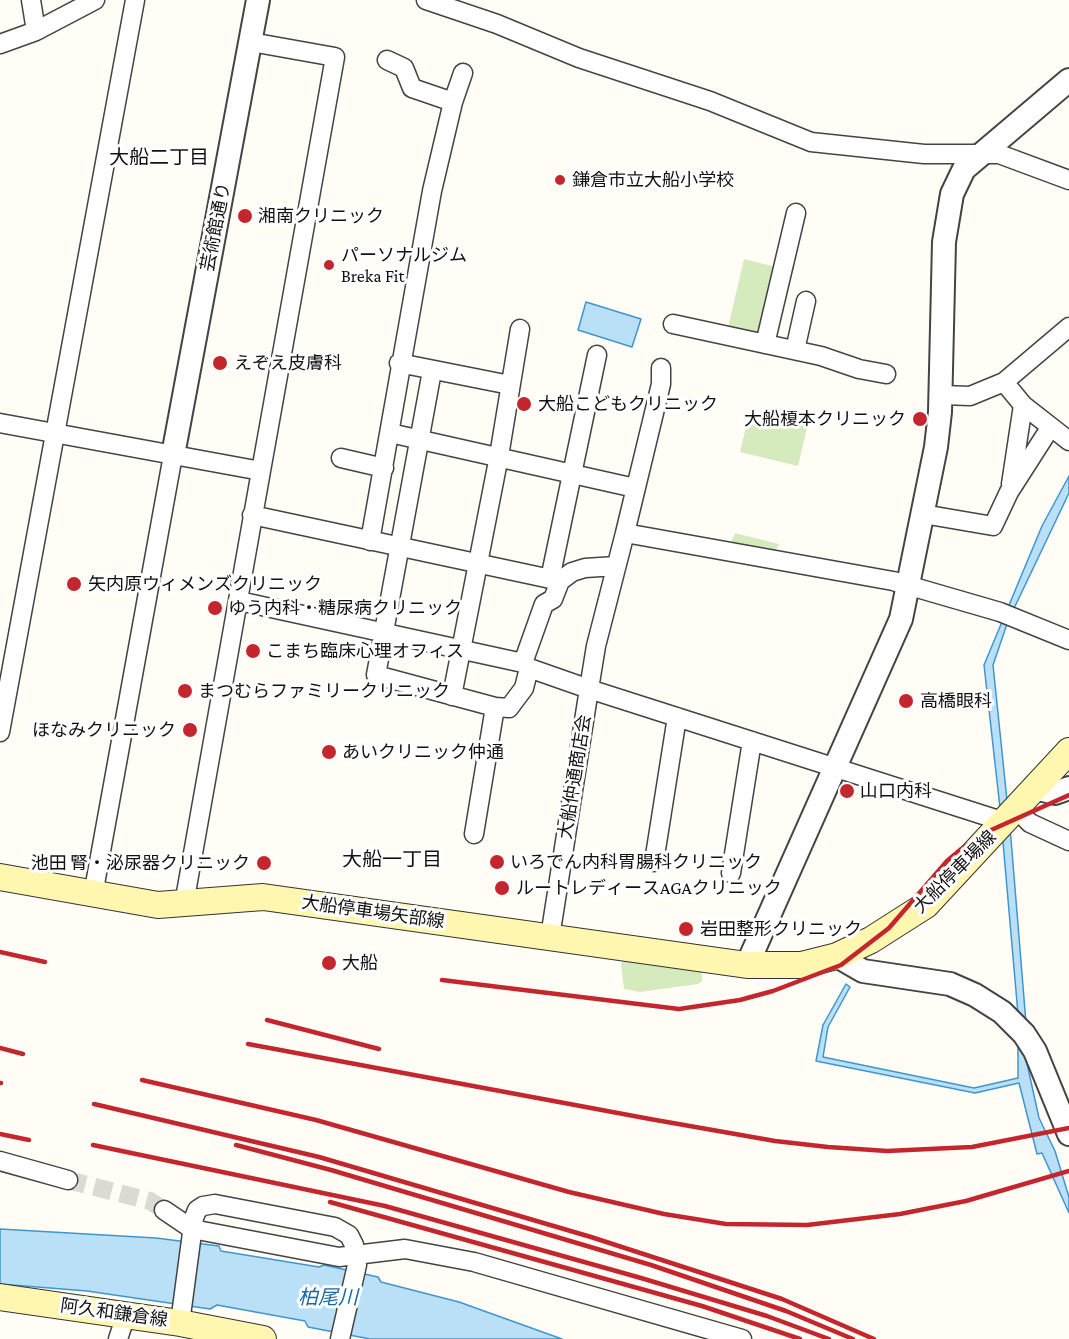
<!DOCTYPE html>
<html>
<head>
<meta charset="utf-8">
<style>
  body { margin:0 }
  canvas { display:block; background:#fffdf5 }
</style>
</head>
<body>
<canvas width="1069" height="1339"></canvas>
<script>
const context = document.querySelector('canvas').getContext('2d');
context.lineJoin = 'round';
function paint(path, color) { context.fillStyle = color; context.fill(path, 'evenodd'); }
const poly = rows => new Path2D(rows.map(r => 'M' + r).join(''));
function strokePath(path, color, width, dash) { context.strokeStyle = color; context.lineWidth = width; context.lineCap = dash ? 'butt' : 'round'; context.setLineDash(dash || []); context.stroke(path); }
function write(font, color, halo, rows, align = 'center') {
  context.font = font + ' "Crimson Pro","Noto Sans JP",serif'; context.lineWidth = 6; context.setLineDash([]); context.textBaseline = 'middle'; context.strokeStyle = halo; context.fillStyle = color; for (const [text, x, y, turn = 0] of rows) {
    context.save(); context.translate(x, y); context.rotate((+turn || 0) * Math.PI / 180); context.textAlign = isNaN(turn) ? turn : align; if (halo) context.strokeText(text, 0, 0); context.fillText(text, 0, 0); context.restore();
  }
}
paint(poly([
  [744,259,776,267,763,331,756,335,728,328],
  [771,407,810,415,798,466,740,452,748,418,767,422],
  [735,533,779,544,776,550,731,542],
  [623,959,698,969,702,973,702,981,698,984,640,992,624,989,621,964]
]), '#d5ebbd');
const water = poly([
  [586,302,641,319,632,347,578,330,586,302],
  [1069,476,1069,493,1008,621,993,665,1011,839,1026,1023,1026,1059,1039,1118,1055,1151,1069,1197,1069,1213,1042,1153,1037,1154,1019,1083,975,1093,816,1061,823,1025,846,984,850,987,828,1027,823,1057,974,1088,1018,1078,1018,1014,1000,808,984,665,1042,526,1069,476],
  [0,1229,156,1238,219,1246,221,1251,319,1267,324,1265,378,1277,381,1282,459,1302,562,1339,370,1339,308,1327,305,1321,217,1305,210,1309,87,1291,0,1284,0,1229]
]);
paint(water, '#b9e0f7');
strokePath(water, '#3f96cf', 1.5);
strokePath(poly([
  [68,1180,150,1201,164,1210]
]), '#dbdad3', 18, [18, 9]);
const minor = poly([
  [31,0,36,31],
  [426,0,497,24,579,58,710,101,811,142,924,154,999,154,1069,180],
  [251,42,335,57,261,471],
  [0,44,36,31,95,0],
  [387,60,404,68,412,88,453,102],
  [673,324,821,356,859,369,886,374],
  [765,344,796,213],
  [795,350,806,301],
  [399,363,510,385],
  [432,371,376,675,495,707,509,708,524,688,529,668],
  [1004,382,1023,405,1069,441],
  [942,395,970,396,1004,382,1069,327],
  [0,423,261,471,184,904],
  [390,433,635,488],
  [341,458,384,468],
  [1011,484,1023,405],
  [923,514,993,526,1009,492,1050,428],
  [252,515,560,581,572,572,585,568,616,566],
  [625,533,661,384,661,368],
  [370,541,432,191,453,102,463,73],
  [550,579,597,355],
  [239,601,523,663,529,668,589,689,596,646,625,533,893,581,1000,612,1069,640],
  [523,663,544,604,553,599,560,581],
  [452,696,499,456,520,329],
  [0,732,135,0],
  [1016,809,1030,823,1069,841],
  [474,834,495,707],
  [654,862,677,717],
  [731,873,752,741],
  [93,895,173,455],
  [550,937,589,689,1005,822],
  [0,1161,68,1180],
  [164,1210,192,1229,339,1257,405,1249,474,1262,742,1339],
  [180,1323,194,1218,197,1210,203,1206,215,1204,335,1227,349,1235,354,1245,357,1265,340,1339],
  [118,1339,126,1315]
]);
const tertiary = poly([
  [173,455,258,0],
  [1035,788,1055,793,1069,788],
  [837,956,863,971,950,984,975,995,1002,1012,1024,1034,1035,1051,1069,1134],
  [747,965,901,619,936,447,940,412,944,242,952,194,964,169,1069,80]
]);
const secondary = poly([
  [0,877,158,905,263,897,747,965,801,965,837,956,871,940,926,905,1069,751],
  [0,1297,180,1323,263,1339]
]);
strokePath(minor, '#444', 21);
strokePath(tertiary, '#444', 26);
strokePath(secondary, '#333', 28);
strokePath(minor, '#fff', 18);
strokePath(tertiary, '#fff', 22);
strokePath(secondary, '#fff6b0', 26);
strokePath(poly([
  [0,952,45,962],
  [442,980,679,1009,740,1000,773,991,841,965,889,928,947,861,960,850,989,831,1069,795],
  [267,1020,379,1049],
  [248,1044,650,1119,775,1141,828,1147,887,1151,972,1147,1069,1128],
  [0,1048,23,1054],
  [142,1080,316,1120,569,1192,664,1214,726,1224,807,1225,900,1214,966,1201,1069,1171],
  [0,1083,1,1083],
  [94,1104,319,1157,591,1237,782,1299,874,1339],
  [0,1134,29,1140],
  [93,1145,385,1206,641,1278,767,1316,829,1339],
  [236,1145,331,1170,651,1265,786,1311,853,1339],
  [330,1202,702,1306,800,1339]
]), '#c4262e', 4.5);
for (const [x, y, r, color] of [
  [560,180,6,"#c4262e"],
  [245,216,8,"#c4262e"],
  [329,265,6,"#c4262e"],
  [220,363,8,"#c4262e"],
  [524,404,8,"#c4262e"],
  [920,419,8,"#c4262e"],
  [74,584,8,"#c4262e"],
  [215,608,8,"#c4262e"],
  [253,651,8,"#c4262e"],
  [185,691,8,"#c4262e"],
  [906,701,8,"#c4262e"],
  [190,730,8,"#c4262e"],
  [329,752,8,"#c4262e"],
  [847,791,8,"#c4262e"],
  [497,862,8,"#c4262e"],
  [264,863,8,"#c4262e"],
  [502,888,8,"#c4262e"],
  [686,929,8,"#c4262e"],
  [329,963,8,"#c4262e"]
]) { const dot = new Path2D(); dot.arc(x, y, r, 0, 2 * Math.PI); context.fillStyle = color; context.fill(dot); strokePath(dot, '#fff', 2); }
write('18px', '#111', '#fff', [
  ["鎌倉市立大船小学校",572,180],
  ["湘南クリニック",258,216],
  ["パーソナルジム",341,255],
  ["Breka Fit",341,276],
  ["えぞえ皮膚科",234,363],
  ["大船こどもクリニック",538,404],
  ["大船榎本クリニック",906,419,"right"],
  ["矢内原ウィメンズクリニック",88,584],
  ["ゆう内科・糖尿病クリニック",228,608],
  ["こまち臨床心理オフィス",266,651],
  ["まつむらファミリークリニック",198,691],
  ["高橋眼科",920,701],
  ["ほなみクリニック",176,730,"right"],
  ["あいクリニック仲通",342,752],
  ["山口内科",860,791],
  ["いろでん内科胃腸科クリニック",510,862],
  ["池田 腎・泌尿器クリニック",250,863,"right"],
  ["ルートレディースAGAクリニック",516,888],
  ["岩田整形クリニック",700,929],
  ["大船",342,963]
], 'left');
write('18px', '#111', '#fff', [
  ["芸術館通り",216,227,-79],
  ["大船仲通商店会",575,777,-81],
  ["大船停車場線",955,872,-45],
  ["大船停車場矢部線",373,912,8],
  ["阿久和鎌倉線",114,1313,8]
]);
write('20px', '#111', '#fff', [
  ["大船二丁目",159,158],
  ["大船一丁目",392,860]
]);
write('italic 20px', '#1768a6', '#fff', [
  ["柏尾川",328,1298]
]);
</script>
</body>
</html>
